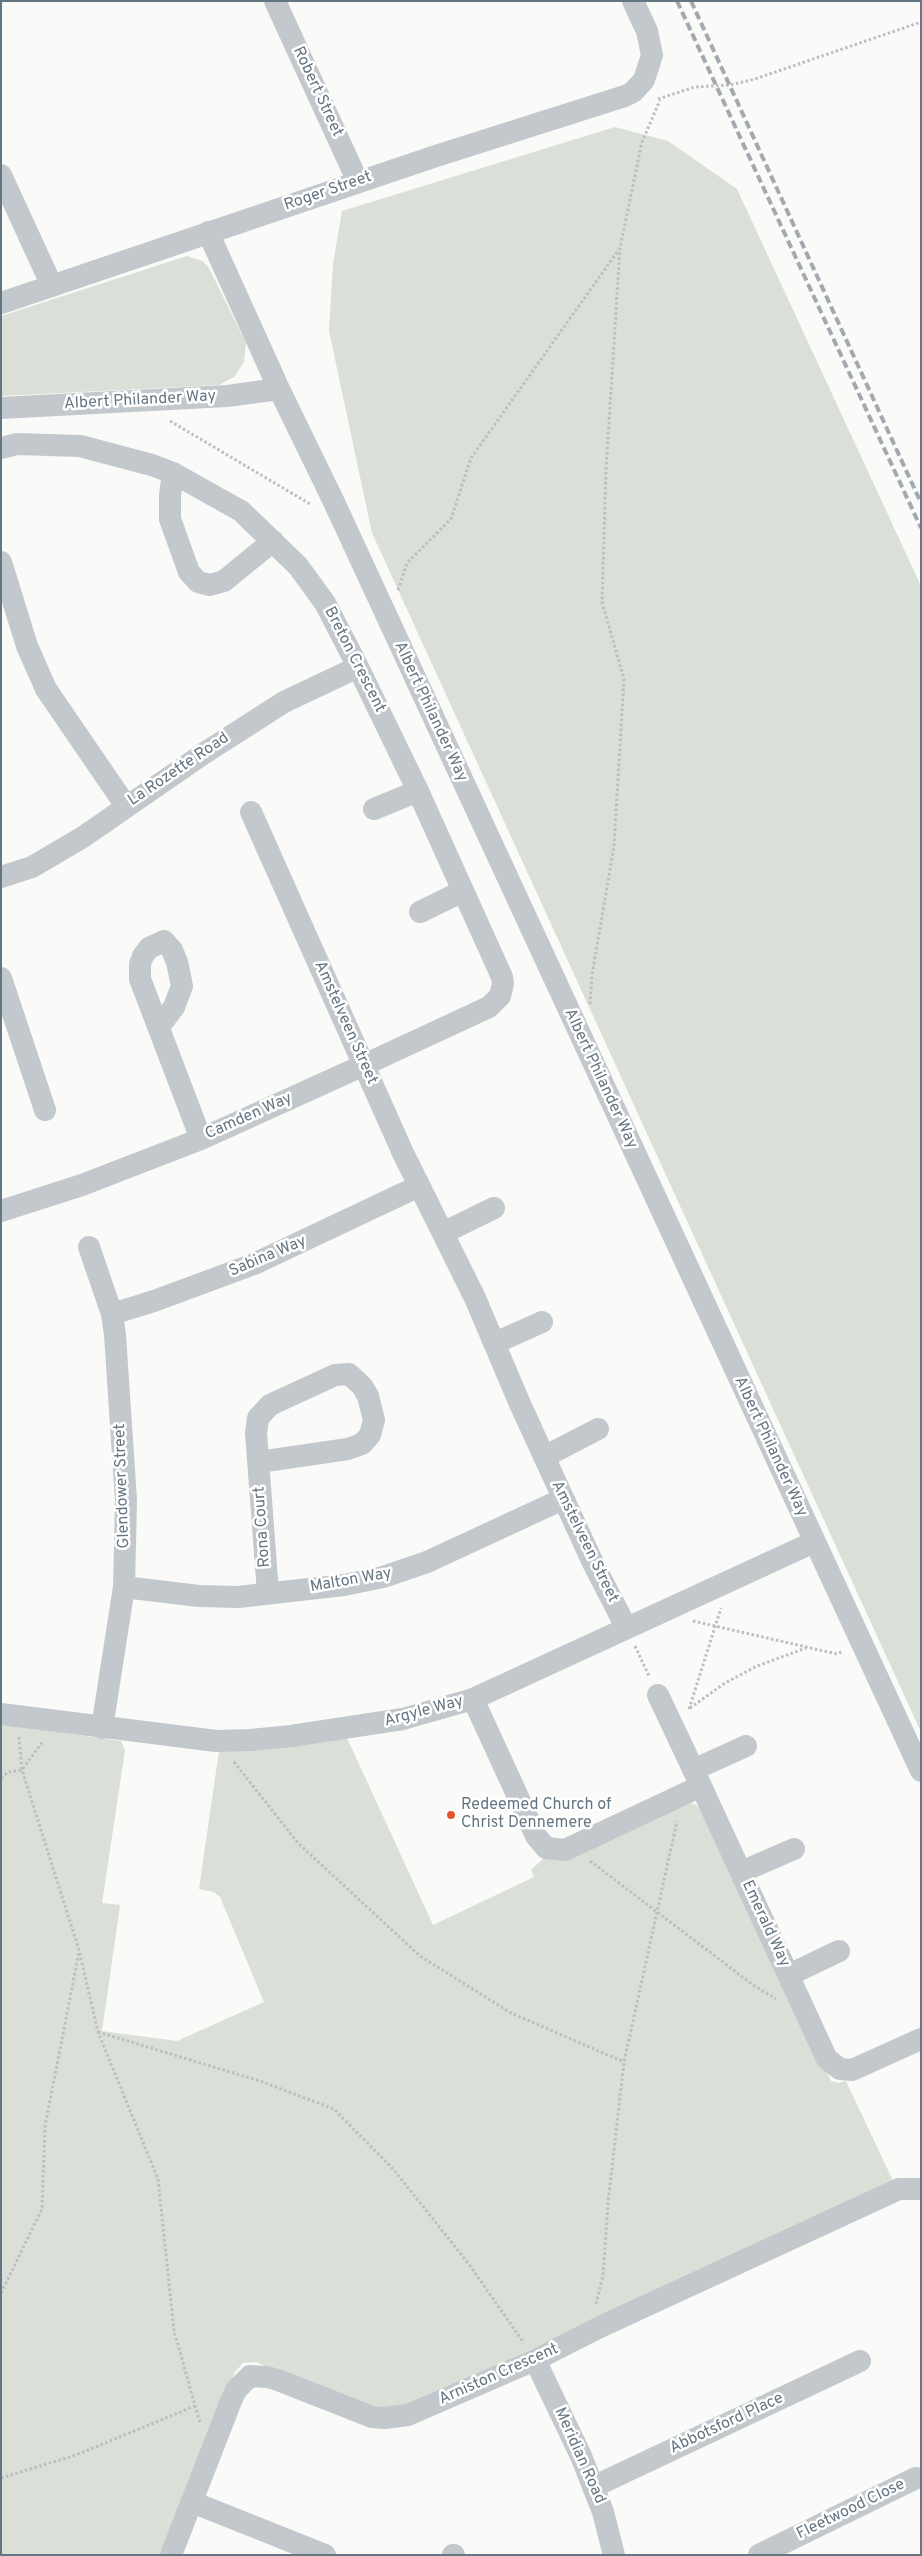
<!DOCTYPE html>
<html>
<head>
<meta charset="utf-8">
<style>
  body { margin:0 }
  #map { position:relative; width:922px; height:2556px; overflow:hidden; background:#fafaf8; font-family:Overpass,sans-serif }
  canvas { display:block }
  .frame { position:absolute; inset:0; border:2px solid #657683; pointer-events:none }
</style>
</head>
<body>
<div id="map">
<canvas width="922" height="2556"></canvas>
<div class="frame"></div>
</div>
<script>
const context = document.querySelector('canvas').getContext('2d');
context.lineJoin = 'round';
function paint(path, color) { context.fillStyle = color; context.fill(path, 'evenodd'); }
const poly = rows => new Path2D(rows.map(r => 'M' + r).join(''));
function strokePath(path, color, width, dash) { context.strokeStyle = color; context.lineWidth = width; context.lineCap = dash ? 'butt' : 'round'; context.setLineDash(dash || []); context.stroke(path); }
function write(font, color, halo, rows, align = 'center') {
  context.font = font + ' Overpass,sans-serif'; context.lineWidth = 5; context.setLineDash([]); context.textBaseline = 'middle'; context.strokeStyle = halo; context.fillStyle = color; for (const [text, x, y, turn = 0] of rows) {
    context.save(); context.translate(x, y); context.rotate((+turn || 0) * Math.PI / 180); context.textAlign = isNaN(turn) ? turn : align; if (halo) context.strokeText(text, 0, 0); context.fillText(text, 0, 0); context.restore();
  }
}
paint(poly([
  [615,127,668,141,737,189,921,586,921,1732,372,533,329,331,333,264,342,211],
  [187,256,203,261,209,268,246,343,244,362,234,377,219,385,1,396,1,316],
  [1,1724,121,1741,125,1750,102,1903,120,1905,102,2031,177,2041,264,2002,220,1897,214,1892,199,1889,219,1751,347,1738,433,1925,534,1877,531,1870,545,1857,686,1803,694,1804,706,1813,831,2081,838,2083,846,2081,894,2183,401,2409,361,2406,256,2362,243,2363,235,2372,162,2555,1,2555]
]), '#dadfd7');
strokePath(poly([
  [658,99,695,87,730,85,755,79,921,22],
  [170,421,310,504],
  [398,590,407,563,451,519,471,458,620,248,642,142,660,100],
  [590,1004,592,975,614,846,624,679,602,602,606,470,620,248],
  [693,1621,837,1654,843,1651],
  [635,1646,649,1676],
  [690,1708,725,1683,757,1666,806,1648],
  [689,1709,721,1608],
  [19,1737,22,1770,79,1950,98,2032,158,2179,174,2331,200,2423],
  [234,1762,298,1843,420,1956,511,2013,624,2062],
  [1,1778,8,1772,22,1770,43,1741],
  [590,1861,753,1985,776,1999],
  [98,2032,260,2081,334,2109,394,2170,468,2263,524,2343],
  [1,2293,42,2209,45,2126,79,1952],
  [596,2304,603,2275,608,2203,624,2062,677,1821],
  [1,2478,76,2455,195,2406]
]), '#bbbfc2', 3, [2.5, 2.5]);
strokePath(poly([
  [275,1,358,182],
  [1,175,52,286],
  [208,232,279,389,333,500,921,1771],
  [1,303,436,156,625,96,633,92,644,80,652,55,647,31,633,1],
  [1,408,227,396,279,389],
  [1,448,17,444,80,446,152,465,173,473,241,511,298,566,325,603,358,667,418,791,502,977,503,984,500,996,489,1007,364,1065,201,1139,82,1185,1,1211],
  [173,473,170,495,170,519,189,572,198,582,210,585,224,581,273,541],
  [1,562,27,646,46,689,126,806],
  [374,809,418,791],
  [251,812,403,1153,475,1298,520,1404,593,1563,626,1627],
  [1,877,32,867,83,837,203,754,284,702,358,667],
  [420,912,463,891],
  [1,978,45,1110],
  [159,1027,174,1007,182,986,177,962,172,950,164,941,149,948,143,956,140,964,140,979,201,1139],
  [443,1233,494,1208],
  [89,1247,112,1314,115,1335,126,1500,124,1587,102,1728],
  [112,1314,154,1301,254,1264,419,1186],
  [495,1343,542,1322],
  [544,1457,598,1429],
  [259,1462,348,1449,362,1444,370,1435,374,1420,368,1396,362,1386,349,1374,335,1375,270,1405,258,1418,256,1433,268,1593],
  [124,1587,199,1596,238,1597,344,1585,383,1577,427,1562,563,1499],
  [658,1695,701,1786],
  [473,1699,536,1836,546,1848,565,1850,701,1786,827,2059,840,2069,852,2070,921,2039],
  [1,1714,216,1741,251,1740,291,1736,403,1719,473,1699,814,1542],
  [693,1770,746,1746],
  [741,1872,794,1849],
  [789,1975,839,1951],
  [535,2360,581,2456,603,2512,614,2555],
  [593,2487,860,2361],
  [192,2502,325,2555],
  [171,2555,231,2401,236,2390,250,2376,267,2377,278,2380,372,2417,385,2418,408,2415,535,2360,600,2327,899,2189,921,2189],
  [453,2555,454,2555],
  [759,2555,916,2478]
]), '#c3c8cc', 22);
strokePath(poly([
  [677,1,921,528],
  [691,1,921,503]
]), '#a2aab0', 4, [8, 4]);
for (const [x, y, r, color] of [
  [451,1815,5,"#e4572e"]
]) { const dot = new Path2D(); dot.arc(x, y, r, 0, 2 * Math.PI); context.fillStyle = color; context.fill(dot); strokePath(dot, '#fff', 2); }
write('16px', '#657683', '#fff', [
  ["Robert Street",317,92,65],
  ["Roger Street",328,192,-19],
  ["Albert Philander Way",140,401,-3],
  ["Breton Crescent",354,660,63],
  ["Albert Philander Way",430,712,65],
  ["La Rozette Road",179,770,-34],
  ["Amstelveen Street",345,1023,66],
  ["Albert Philander Way",600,1079,65],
  ["Camden Way",249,1117,-24],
  ["Sabina Way",268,1257,-23],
  ["Albert Philander Way",770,1447,65],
  ["Glendower Street",123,1486,-92],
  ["Rona Court",263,1527,-94],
  ["Amstelveen Street",584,1542,64],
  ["Malton Way",351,1581,-10],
  ["Argyle Way",424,1712,-15],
  ["Emerald Way",765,1924,65],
  ["Arniston Crescent",499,2375,-24],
  ["Abbotsford Place",727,2424,-25],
  ["Meridian Road",579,2456,66],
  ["Fleetwood Close",851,2510,-26]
]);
write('16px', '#657683', '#fff', [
  ["Redeemed Church of",461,1806],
  ["Christ Dennemere",461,1824]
], 'left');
</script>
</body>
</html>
